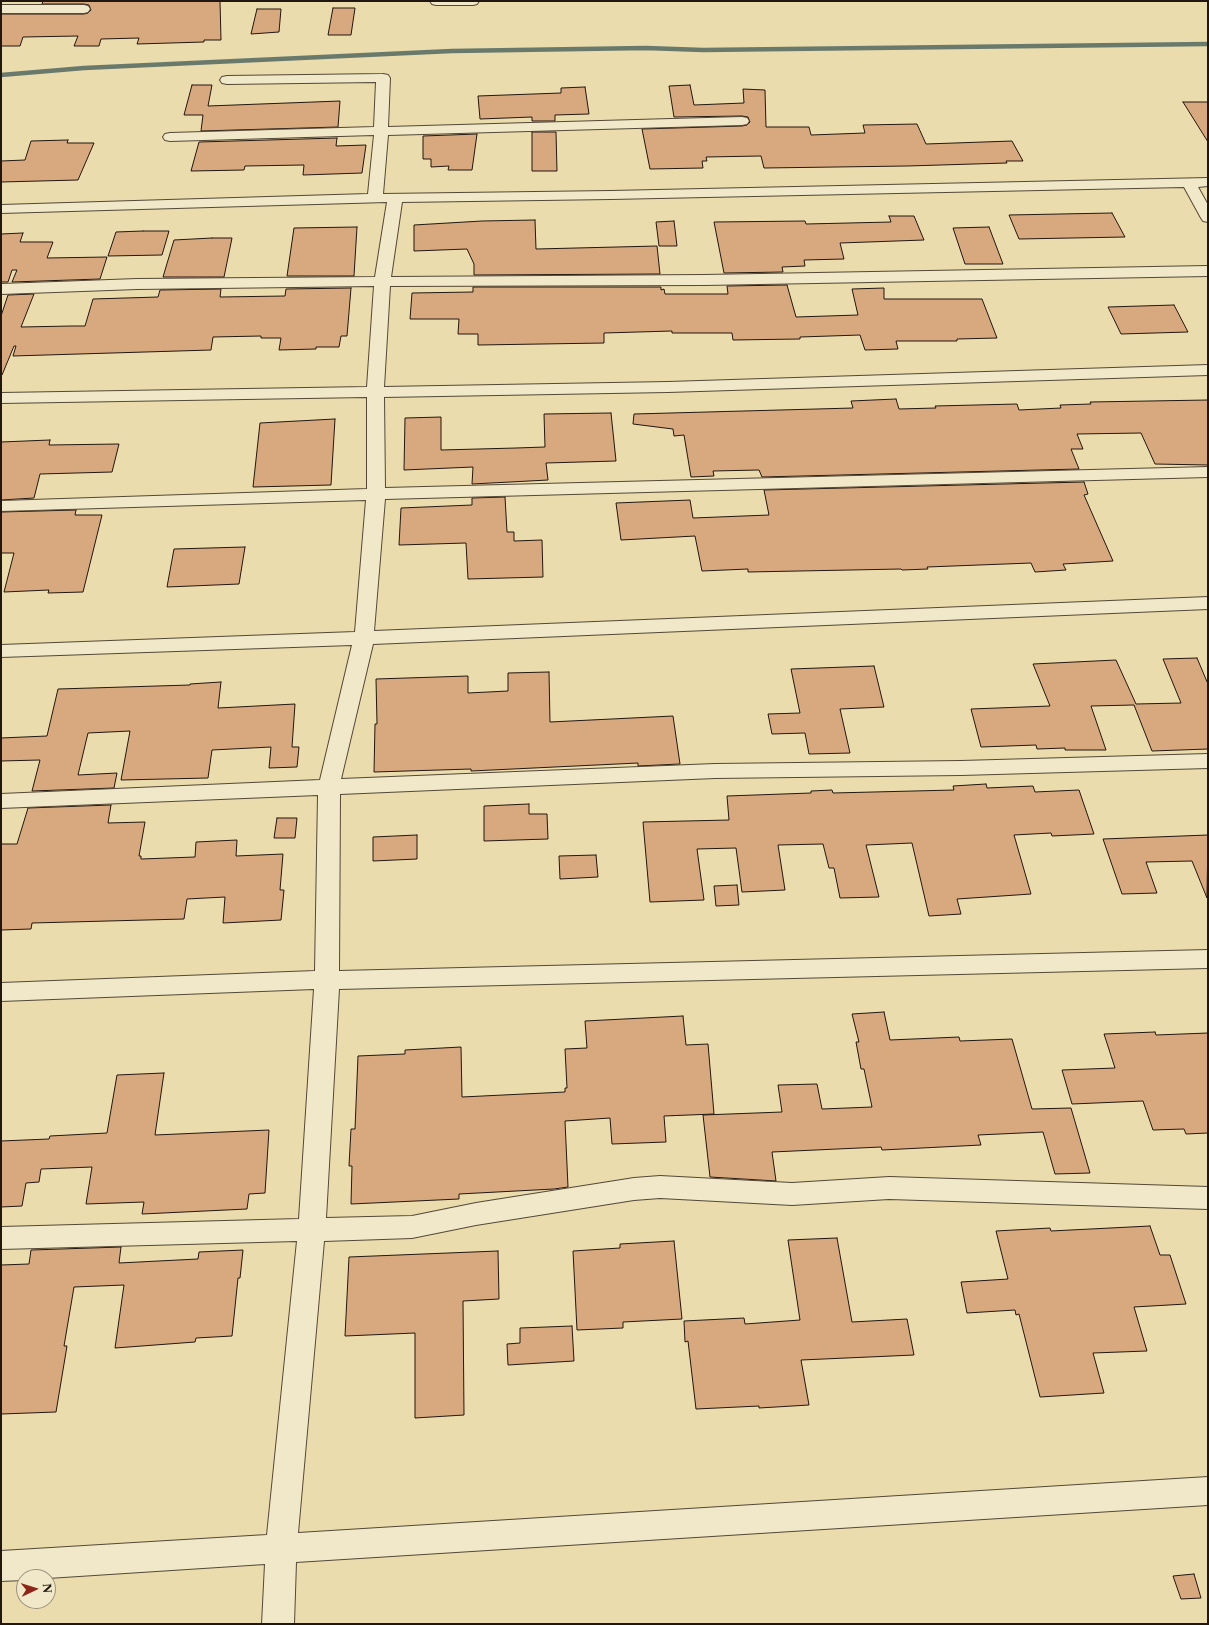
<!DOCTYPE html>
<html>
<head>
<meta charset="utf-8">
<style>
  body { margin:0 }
  #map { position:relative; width:1209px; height:1625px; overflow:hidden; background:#eadcac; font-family:"Libre Caslon Text",serif }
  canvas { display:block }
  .frame { position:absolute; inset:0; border:2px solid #221710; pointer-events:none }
  .north { position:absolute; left:16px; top:1569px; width:40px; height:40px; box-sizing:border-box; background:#f1e8c9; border:1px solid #9e947f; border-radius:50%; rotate:86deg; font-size:11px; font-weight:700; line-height:16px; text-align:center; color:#221710 }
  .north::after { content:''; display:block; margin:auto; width:14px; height:18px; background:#8f2418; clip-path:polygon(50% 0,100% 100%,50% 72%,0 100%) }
</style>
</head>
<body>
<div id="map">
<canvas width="1209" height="1625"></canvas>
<div class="frame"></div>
<div class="north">N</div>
</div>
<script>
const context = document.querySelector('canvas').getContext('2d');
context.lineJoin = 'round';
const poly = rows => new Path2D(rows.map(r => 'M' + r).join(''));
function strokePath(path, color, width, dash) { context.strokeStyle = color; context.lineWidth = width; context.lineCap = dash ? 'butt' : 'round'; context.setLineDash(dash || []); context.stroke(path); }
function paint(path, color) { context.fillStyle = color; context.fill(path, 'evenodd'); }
strokePath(poly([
  [1,75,84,68,452,51,646,48,703,50,1208,44]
]), '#697a6c', 4.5);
const building = poly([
  [43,1,220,1,221,40,204,40,204,42,137,44,139,38,101,39,99,46,74,46,78,36,23,37,20,46,1,46,1,14,84,14,88,13,91,10,89,5,84,4,42,4,43,1],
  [333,8,355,8,351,35,328,35,333,8],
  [257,9,281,9,279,32,251,34,257,9],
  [192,85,212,85,208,106,340,101,338,127,201,131,203,115,184,115,192,85],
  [690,85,694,105,744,103,743,89,765,90,766,127,809,127,811,135,865,133,863,125,917,124,926,144,1012,141,1023,161,1006,161,1007,163,907,166,764,168,761,156,706,157,707,161,702,161,703,168,650,169,642,129,742,126,747,125,750,122,748,117,742,116,674,117,669,86,690,85],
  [585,87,589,114,555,115,555,121,532,121,532,117,480,119,478,96,561,93,561,88,585,87],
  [1183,102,1208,102,1208,142,1183,102],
  [532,132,556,132,557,171,532,171,532,132],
  [477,134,472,170,448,170,449,166,431,167,431,159,423,159,423,136,477,134],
  [337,138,336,146,366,145,362,173,303,175,304,165,245,166,244,170,191,171,199,142,337,138],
  [68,140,67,143,94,143,78,180,1,182,1,161,25,160,31,141,68,140],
  [1112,213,1125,237,1019,239,1009,215,1112,213],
  [889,216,914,216,924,240,840,243,844,259,804,260,805,266,782,267,783,272,724,273,714,222,805,221,806,224,891,222,889,216],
  [535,220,536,249,657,246,660,274,474,275,474,264,467,249,414,251,414,225,482,221,535,220],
  [674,221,677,246,659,246,656,222,674,221],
  [357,227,354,276,287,276,294,228,357,227],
  [989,227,1003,264,965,264,953,228,989,227],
  [143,231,169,231,162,255,108,256,116,232,143,231],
  [23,233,20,242,53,242,47,258,107,257,100,279,12,282,17,270,12,270,8,282,1,282,1,234,23,233],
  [212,238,232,238,224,277,163,277,174,240,212,238],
  [787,285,796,317,858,315,852,289,884,288,884,299,982,299,997,338,957,339,957,341,896,341,898,349,865,350,860,335,800,337,800,339,733,340,732,333,672,333,672,331,604,333,604,343,478,345,478,334,458,334,459,319,410,319,412,293,473,292,473,287,661,287,661,290,664,289,665,294,728,294,727,286,787,285],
  [351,288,347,336,341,336,339,347,316,347,316,349,279,350,281,338,261,338,261,336,213,337,211,350,13,356,16,346,14,346,2,375,1,375,1,316,8,295,34,294,21,327,71,326,85,326,93,299,158,297,160,290,221,289,220,297,285,296,286,289,351,288],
  [1174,305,1188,332,1121,334,1108,307,1174,305],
  [896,399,899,409,936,408,935,406,1017,404,1019,410,1061,408,1060,405,1091,404,1090,402,1208,400,1208,465,1155,464,1141,433,1077,434,1083,449,1071,449,1079,469,762,477,759,470,713,471,714,476,691,477,684,435,674,436,673,429,633,424,634,414,853,408,851,401,896,399],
  [611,413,616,461,546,463,548,480,472,484,473,467,404,470,405,418,441,417,441,450,516,448,545,447,544,414,611,413],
  [335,419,331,485,253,487,260,423,335,419],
  [50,440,49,445,119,444,112,472,40,474,34,498,1,500,1,442,50,440],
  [1084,482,1088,494,1084,495,1113,561,1063,564,1066,570,1035,572,1031,563,927,567,928,569,902,570,901,569,748,572,748,569,702,571,695,536,621,540,616,503,690,500,693,518,769,515,764,490,1084,482],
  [505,497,507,532,514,532,514,541,542,540,543,577,468,579,466,543,399,545,401,508,472,505,472,498,505,497],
  [76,510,75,515,102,515,83,592,48,593,49,590,4,592,14,553,1,553,1,512,76,510],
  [245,547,239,584,167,587,174,549,245,547],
  [1197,658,1208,684,1208,749,1152,751,1134,705,1091,706,1106,750,1065,750,1065,748,1037,749,1036,745,981,747,971,709,1050,706,1033,664,1116,660,1136,704,1181,703,1163,659,1197,658],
  [874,666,884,707,840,709,850,753,809,754,805,733,772,734,768,714,800,713,791,669,874,666],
  [549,672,550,722,673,716,680,764,638,766,638,763,471,771,471,769,374,772,375,724,377,724,376,679,468,676,468,693,508,691,508,673,549,672],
  [221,682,218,708,295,704,292,747,299,747,297,767,269,768,271,747,212,750,208,778,121,780,130,731,88,733,78,775,117,773,114,788,32,791,40,760,1,761,1,738,47,736,58,689,190,685,190,684,221,682],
  [986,784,987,788,1033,786,1035,792,1079,790,1094,834,1052,836,1051,833,1014,835,1031,894,957,899,961,914,929,916,912,843,866,845,879,897,840,898,834,868,829,868,823,844,778,845,785,890,742,892,736,848,697,849,704,900,650,902,643,822,729,820,727,796,811,793,811,791,832,790,833,793,954,790,953,786,986,784],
  [529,804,529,814,547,814,548,839,484,841,484,806,529,804],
  [111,805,108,823,145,822,139,856,141,856,141,859,195,857,196,842,237,840,236,856,283,854,280,890,284,890,281,920,223,923,225,897,187,899,184,919,32,923,31,929,1,930,1,844,17,844,28,808,111,805],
  [277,818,297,818,295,838,274,838,277,818],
  [417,835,417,859,373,861,373,837,417,835],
  [1208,835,1207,898,1192,861,1146,862,1157,893,1122,894,1103,839,1208,835],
  [596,855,598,877,560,879,559,856,596,855],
  [737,885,739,905,716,906,714,886,737,885],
  [884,1012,890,1040,959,1037,960,1041,1012,1039,1032,1109,1071,1108,1090,1173,1055,1174,1043,1132,978,1135,981,1145,882,1150,881,1147,772,1152,776,1181,710,1177,703,1115,782,1112,778,1085,817,1084,822,1109,872,1107,864,1069,861,1069,856,1042,859,1042,852,1014,884,1012],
  [683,1016,686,1045,708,1044,714,1114,664,1116,666,1142,612,1144,610,1118,565,1121,568,1187,554,1189,459,1194,459,1199,351,1204,352,1166,349,1166,351,1129,355,1129,358,1056,405,1054,405,1050,461,1047,462,1097,565,1092,565,1088,567,1088,565,1049,587,1048,585,1021,683,1016],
  [1155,1032,1156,1035,1208,1033,1208,1133,1186,1134,1184,1129,1153,1130,1143,1101,1072,1104,1062,1070,1115,1068,1104,1034,1155,1032],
  [164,1073,155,1135,269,1130,265,1193,249,1194,247,1209,142,1214,144,1202,86,1204,92,1167,41,1169,39,1182,26,1183,22,1206,1,1207,1,1141,49,1139,50,1136,107,1133,117,1075,164,1073],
  [1150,1226,1160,1255,1170,1255,1186,1304,1134,1307,1147,1351,1093,1353,1104,1393,1040,1397,1019,1314,1016,1315,1015,1310,967,1313,961,1282,1008,1279,996,1231,1050,1228,1051,1231,1150,1226],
  [837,1238,852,1322,907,1319,914,1355,801,1360,809,1405,759,1408,759,1406,696,1409,688,1341,685,1342,684,1321,744,1318,745,1324,800,1320,788,1240,837,1238],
  [674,1241,682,1319,623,1322,623,1328,577,1330,573,1251,620,1248,620,1244,674,1241],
  [121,1247,119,1263,198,1259,199,1252,243,1250,240,1278,238,1278,232,1336,196,1338,195,1342,115,1348,124,1285,74,1287,64,1346,67,1346,56,1412,1,1414,1,1265,29,1264,31,1250,121,1247],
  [498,1251,499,1299,463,1301,464,1415,415,1418,415,1333,345,1336,349,1257,498,1251],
  [572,1326,574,1361,508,1365,507,1344,520,1343,520,1328,572,1326],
  [1194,1574,1201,1598,1181,1599,1173,1576,1194,1574]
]);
paint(building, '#d8a87e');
strokePath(building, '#221710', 1);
const minor = poly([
  [430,1,479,1,477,4,473,5,436,5,432,4,430,1],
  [1,5,84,5,88,6,90,9,88,12,84,13,1,13,1,5],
  [383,74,388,75,390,78,388,127,742,117,747,118,749,121,747,124,742,125,388,135,383,194,611,191,1208,178,1208,186,1198,187,1208,205,1208,222,1203,221,1201,218,1184,187,611,199,402,202,391,277,704,275,1208,266,1208,276,704,285,390,286,384,387,668,382,1208,365,1208,375,668,392,384,397,385,488,1208,467,1208,477,385,499,374,631,1208,597,1208,609,373,644,341,779,715,764,961,761,1208,754,1208,768,961,775,715,778,340,794,339,971,1208,950,1208,968,339,989,326,1218,412,1216,476,1203,634,1178,660,1176,792,1183,889,1177,1208,1187,1208,1209,889,1199,792,1205,660,1198,634,1200,476,1225,412,1238,324,1241,298,1533,1208,1477,1208,1505,296,1562,294,1624,262,1624,265,1564,48,1578,24,1577,24,1580,1,1581,1,1551,267,1535,297,1241,1,1249,1,1227,299,1219,314,989,1,1001,1,983,315,971,318,795,1,808,1,794,320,780,352,645,1,657,1,645,355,632,366,500,1,511,1,501,367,489,367,397,1,403,1,393,367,387,374,286,137,289,1,294,1,284,137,279,375,277,387,202,1,213,1,205,368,194,374,135,170,141,165,140,163,137,165,134,170,133,374,127,376,82,227,84,222,83,220,80,222,77,227,76,383,74]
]);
strokePath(minor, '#544837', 2);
paint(minor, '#f1e8c9');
</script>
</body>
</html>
